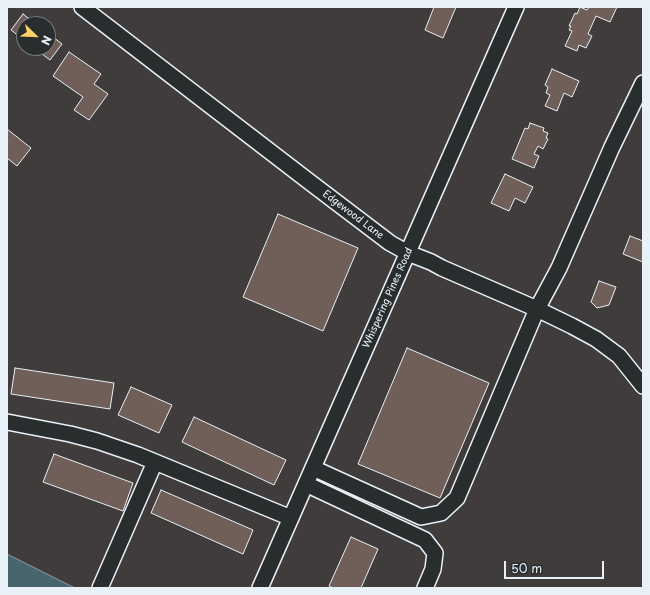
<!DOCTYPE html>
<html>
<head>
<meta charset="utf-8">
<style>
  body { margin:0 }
  #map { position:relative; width:650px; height:595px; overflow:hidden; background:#3f3c3b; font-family:"Playpen Sans",sans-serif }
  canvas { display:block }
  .frame { position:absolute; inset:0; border:8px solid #e8f1f8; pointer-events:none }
  .north { position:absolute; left:16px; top:16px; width:40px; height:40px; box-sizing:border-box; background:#2a2d2e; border:1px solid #767b7f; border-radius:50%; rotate:113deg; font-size:11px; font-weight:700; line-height:16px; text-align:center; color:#e8f1f8 }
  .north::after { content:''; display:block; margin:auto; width:14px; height:18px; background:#ffd166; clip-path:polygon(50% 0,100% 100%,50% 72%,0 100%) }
  .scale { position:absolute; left:504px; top:561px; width:100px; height:18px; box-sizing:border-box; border:2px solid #e8f1f8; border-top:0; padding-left:5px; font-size:12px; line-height:14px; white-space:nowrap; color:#e8f1f8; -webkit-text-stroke:3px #2a2d2e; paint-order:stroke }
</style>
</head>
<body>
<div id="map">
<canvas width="650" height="595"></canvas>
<div class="frame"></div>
<div class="north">N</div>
<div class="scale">50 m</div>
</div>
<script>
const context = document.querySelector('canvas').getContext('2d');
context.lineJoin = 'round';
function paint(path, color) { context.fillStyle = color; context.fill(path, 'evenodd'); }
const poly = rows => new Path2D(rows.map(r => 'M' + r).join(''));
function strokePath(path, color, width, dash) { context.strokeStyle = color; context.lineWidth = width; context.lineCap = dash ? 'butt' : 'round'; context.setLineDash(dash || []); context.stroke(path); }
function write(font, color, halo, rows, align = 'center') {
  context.font = font + ' "Playpen Sans",sans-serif'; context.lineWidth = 3.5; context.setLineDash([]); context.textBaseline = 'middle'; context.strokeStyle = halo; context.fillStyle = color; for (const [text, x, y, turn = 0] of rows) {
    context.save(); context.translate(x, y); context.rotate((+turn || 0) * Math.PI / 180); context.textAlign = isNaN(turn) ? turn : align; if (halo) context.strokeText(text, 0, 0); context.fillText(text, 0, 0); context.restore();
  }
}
const water = poly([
  [7,554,75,588,7,588,7,554]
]);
paint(water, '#48646d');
strokePath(water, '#889ca5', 1);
const building = poly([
  [434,7,456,7,443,38,425,30,434,7],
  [580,7,587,10,589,7,617,7,610,22,596,16,588,34,592,36,586,48,579,45,577,51,565,46,572,31,569,30,571,26,569,26,575,13,577,14,580,7],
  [23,14,36,24,24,24,24,40,11,30,23,14],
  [48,33,62,44,50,60,34,48,48,48,48,33],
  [69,52,101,74,94,84,108,94,89,120,74,110,83,97,53,76,69,52],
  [552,69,579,81,572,97,564,93,557,111,545,106,550,95,546,93,548,87,545,85,552,69],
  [530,123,544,128,543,131,548,133,546,138,548,139,543,149,538,146,534,154,539,156,534,168,512,159,525,128,528,129,530,123],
  [7,129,31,148,17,166,7,158,7,129],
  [505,174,533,187,525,203,515,198,509,211,491,203,505,174],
  [278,214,358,248,323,331,243,297,278,214],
  [630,236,643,241,643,262,623,254,630,236],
  [599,281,616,287,609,305,597,308,591,302,599,281],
  [407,348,489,383,440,498,358,464,407,348],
  [15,368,114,383,110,409,11,394,15,368],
  [131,387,172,405,159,433,118,415,131,387],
  [194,417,286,460,274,485,182,442,194,417],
  [54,454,133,483,123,511,43,482,54,454],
  [161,490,253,530,243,554,151,513,161,490],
  [351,537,378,549,361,588,333,588,329,586,351,537]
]);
paint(building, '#705e59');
strokePath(building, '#e8f1f8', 1);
const minor = poly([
  [82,7,311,183,390,243,408,253,431,262,442,268,537,309,572,326,596,339,619,356,643,386],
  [7,422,70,434,97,441,138,455,291,518],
  [313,468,421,517,441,513,457,498,537,309,559,268,612,147,643,83],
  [306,484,425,540,435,553,433,569,425,588],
  [100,588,155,462],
  [260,588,516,7]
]);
strokePath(minor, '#e8f1f8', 18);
strokePath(minor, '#2a2d2e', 15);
write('10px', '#e8f1f8', '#2a2d2e', [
  ["Edgewood Lane",353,215,37],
  ["Whispering Pines Road",388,298,-66]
]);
</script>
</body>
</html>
